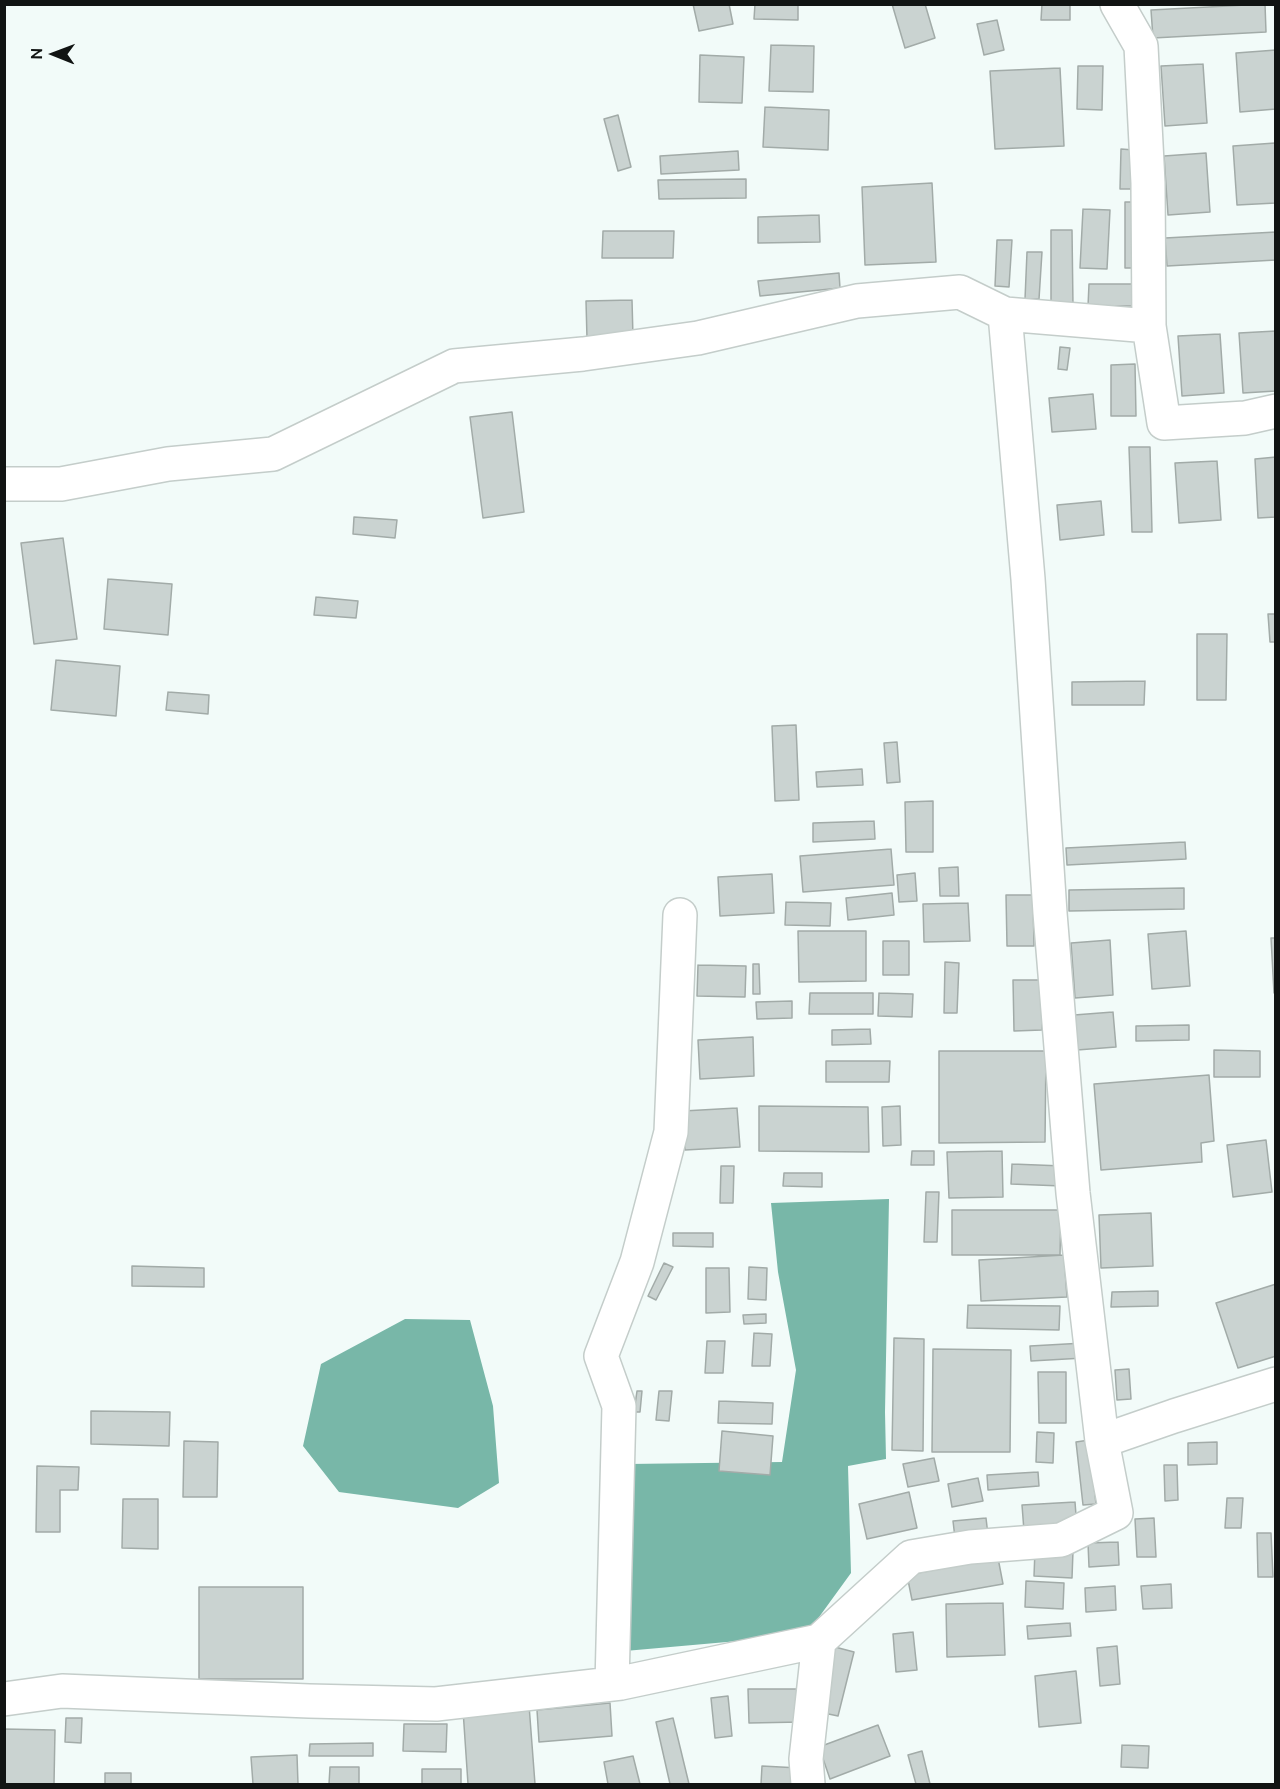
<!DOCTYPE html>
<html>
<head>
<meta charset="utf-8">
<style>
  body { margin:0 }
  #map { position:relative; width:1280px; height:1789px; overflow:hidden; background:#f2fbf9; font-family:Ubuntu,sans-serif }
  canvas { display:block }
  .frame { position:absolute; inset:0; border:6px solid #111413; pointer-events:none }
  .north { position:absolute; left:24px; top:24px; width:60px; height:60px; -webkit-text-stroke:4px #f2fbf9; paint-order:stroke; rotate:271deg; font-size:16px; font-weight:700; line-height:24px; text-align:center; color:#111413 }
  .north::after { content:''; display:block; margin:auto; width:21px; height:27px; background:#111413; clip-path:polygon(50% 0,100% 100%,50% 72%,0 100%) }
</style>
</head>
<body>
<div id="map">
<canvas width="1280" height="1789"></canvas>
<div class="frame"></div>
<div class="north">N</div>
</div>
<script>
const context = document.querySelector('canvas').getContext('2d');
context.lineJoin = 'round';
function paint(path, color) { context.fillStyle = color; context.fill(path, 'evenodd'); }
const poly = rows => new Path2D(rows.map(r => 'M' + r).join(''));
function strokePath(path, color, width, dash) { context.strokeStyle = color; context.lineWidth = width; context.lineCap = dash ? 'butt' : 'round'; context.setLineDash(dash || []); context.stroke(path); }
paint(poly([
  [889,1199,885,1412,886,1459,848,1466,851,1573,806,1635,625,1651,628,1464,782,1462,796,1370,778,1272,771,1203],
  [405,1319,470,1320,493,1406,499,1483,458,1508,339,1492,303,1446,321,1364]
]), '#78b7a8');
const building = poly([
  [693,4,729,4,733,24,699,31,693,4],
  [755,4,798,4,798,20,754,19,755,4],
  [892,4,925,4,935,38,905,48,892,4],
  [1042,4,1070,4,1070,20,1041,20,1042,4],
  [1265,4,1266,32,1153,38,1151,10,1265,4],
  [997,20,1004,50,984,55,977,24,997,20],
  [771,45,814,46,813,92,769,91,771,45],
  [1276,50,1276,109,1240,112,1236,53,1276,50],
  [700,55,744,57,742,103,699,102,700,55],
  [1203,64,1207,123,1165,126,1161,66,1203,64],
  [1078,66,1103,66,1102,110,1077,109,1078,66],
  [1060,68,1064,146,995,149,990,71,1060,68],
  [765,107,829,110,828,150,763,147,765,107],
  [618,115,631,167,618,171,604,119,618,115],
  [1275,143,1276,203,1237,205,1233,146,1275,143],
  [1121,149,1134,150,1132,189,1120,189,1121,149],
  [738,151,739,170,661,174,660,156,738,151],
  [1206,153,1210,212,1168,215,1164,156,1206,153],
  [746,179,746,198,659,199,658,180,746,179],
  [932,183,936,262,865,265,862,187,932,183],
  [1125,202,1141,202,1142,268,1125,268,1125,202],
  [1083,209,1110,210,1107,269,1080,268,1083,209],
  [819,215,820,242,758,243,758,217,819,215],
  [1051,230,1072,230,1073,306,1051,306,1051,230],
  [603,231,674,231,673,258,602,258,603,231],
  [1276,232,1276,260,1167,266,1165,238,1276,232],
  [997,240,1012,240,1009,287,995,286,997,240],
  [1027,252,1042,252,1039,299,1025,299,1027,252],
  [839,273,840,288,760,296,758,281,839,273],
  [1089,284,1137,284,1137,306,1088,306,1089,284],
  [632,300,633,337,587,339,586,301,632,300],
  [1276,331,1276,391,1243,393,1239,333,1276,331],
  [1220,334,1224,393,1182,396,1178,336,1220,334],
  [1060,347,1070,348,1067,370,1058,369,1060,347],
  [1135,364,1136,416,1111,416,1111,365,1135,364],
  [1093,394,1096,429,1052,432,1049,398,1093,394],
  [512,412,524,512,483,518,470,417,512,412],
  [1129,447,1150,447,1152,532,1132,532,1129,447],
  [1276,457,1276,517,1258,518,1255,459,1276,457],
  [1217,461,1221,520,1179,523,1175,463,1217,461],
  [1101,501,1104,535,1060,540,1057,505,1101,501],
  [354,517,397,520,395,538,353,534,354,517],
  [63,538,77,639,34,644,21,543,63,538],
  [108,579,172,584,168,635,104,629,108,579],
  [316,597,358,601,356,618,314,615,316,597],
  [1268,614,1276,614,1276,642,1270,642,1268,614],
  [1197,634,1227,634,1226,700,1197,700,1197,634],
  [56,660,120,666,116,716,51,710,56,660],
  [1145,681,1144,705,1072,705,1072,682,1145,681],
  [168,692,209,695,208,714,166,710,168,692],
  [796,725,799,800,775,801,772,726,796,725],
  [897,742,900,782,887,783,884,743,897,742],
  [862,769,863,785,817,787,816,772,862,769],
  [933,801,933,852,906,852,905,802,933,801],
  [874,821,875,839,813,842,813,823,874,821],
  [1185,842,1186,859,1067,865,1066,848,1185,842],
  [891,849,894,885,803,892,800,856,891,849],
  [958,867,959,896,940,896,939,868,958,867],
  [915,873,917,901,899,902,897,875,915,873],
  [772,874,774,913,720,916,718,877,772,874],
  [1184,888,1184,909,1069,911,1069,890,1184,888],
  [892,893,894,915,848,920,846,898,892,893],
  [1006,895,1033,895,1034,946,1007,946,1006,895],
  [786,902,831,903,830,926,785,925,786,902],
  [968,903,970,941,924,942,923,904,968,903],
  [798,931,866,931,866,981,799,982,798,931],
  [1186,931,1190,986,1152,989,1148,934,1186,931],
  [1271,938,1276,938,1276,993,1274,993,1271,938],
  [1110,940,1113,995,1075,998,1071,943,1110,940],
  [883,941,909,941,909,975,883,975,883,941],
  [945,962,959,963,957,1013,944,1013,945,962],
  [753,964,759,964,760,994,753,994,753,964],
  [698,965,746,966,745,997,697,996,698,965],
  [1013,980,1041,980,1042,1030,1014,1031,1013,980],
  [810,993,873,993,873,1014,809,1014,810,993],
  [879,993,913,994,912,1017,878,1016,879,993],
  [792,1001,792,1018,757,1019,756,1002,792,1001],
  [1113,1012,1116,1047,1077,1050,1074,1015,1113,1012],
  [1189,1025,1189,1040,1136,1041,1136,1026,1189,1025],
  [870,1029,871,1044,832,1045,832,1030,870,1029],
  [753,1037,754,1076,700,1079,698,1040,753,1037],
  [1214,1050,1260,1051,1260,1077,1214,1077,1214,1050],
  [939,1051,1046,1051,1045,1142,939,1143,939,1051],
  [826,1061,890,1061,889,1082,826,1082,826,1061],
  [1209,1075,1214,1141,1201,1143,1202,1162,1101,1170,1094,1084,1209,1075],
  [759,1106,868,1107,869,1152,759,1151,759,1106],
  [900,1106,901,1145,883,1146,882,1107,900,1106],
  [737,1108,740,1147,685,1150,683,1111,737,1108],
  [1266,1140,1272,1192,1233,1197,1227,1145,1266,1140],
  [912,1151,934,1151,934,1165,911,1165,912,1151],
  [1002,1151,1003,1197,949,1198,947,1152,1002,1151],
  [1012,1164,1063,1166,1062,1186,1011,1184,1012,1164],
  [721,1166,734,1166,733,1203,720,1203,721,1166],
  [784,1173,822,1173,822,1187,783,1186,784,1173],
  [926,1192,939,1192,937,1242,924,1242,926,1192],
  [952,1210,1061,1210,1060,1255,952,1255,952,1210],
  [1151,1213,1153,1266,1101,1268,1099,1215,1151,1213],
  [673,1233,713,1233,713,1247,673,1246,673,1233],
  [1064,1255,1067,1297,981,1301,979,1260,1064,1255],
  [664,1263,673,1267,656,1300,648,1296,664,1263],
  [132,1266,204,1268,204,1287,132,1286,132,1266],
  [749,1267,767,1268,766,1300,748,1299,749,1267],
  [706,1268,729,1268,730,1312,706,1313,706,1268],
  [1276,1284,1276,1356,1238,1368,1216,1303,1276,1284],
  [1158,1291,1158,1306,1111,1307,1112,1292,1158,1291],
  [968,1305,1060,1306,1059,1330,967,1328,968,1305],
  [766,1314,766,1323,744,1324,743,1315,766,1314],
  [754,1333,772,1334,770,1366,752,1366,754,1333],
  [894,1338,924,1339,923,1451,892,1450,894,1338],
  [707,1341,725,1341,723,1373,705,1373,707,1341],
  [1084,1343,1084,1358,1031,1361,1030,1346,1084,1343],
  [933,1349,1011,1350,1010,1452,932,1452,933,1349],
  [1129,1369,1131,1399,1117,1400,1115,1370,1129,1369],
  [1038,1372,1066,1372,1066,1423,1039,1423,1038,1372],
  [637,1391,642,1391,640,1412,634,1412,637,1391],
  [659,1391,672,1391,669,1421,656,1420,659,1391],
  [719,1401,773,1403,772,1424,718,1423,719,1401],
  [91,1411,170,1412,169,1446,91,1444,91,1411],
  [722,1431,773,1436,770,1475,719,1471,722,1431],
  [1037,1432,1054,1433,1053,1463,1036,1462,1037,1432],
  [1089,1440,1096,1504,1083,1505,1076,1442,1089,1440],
  [184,1441,218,1442,217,1497,183,1497,184,1441],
  [1217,1442,1217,1464,1188,1465,1188,1443,1217,1442],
  [934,1458,939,1481,908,1487,903,1464,934,1458],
  [1164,1465,1177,1465,1178,1500,1165,1501,1164,1465],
  [37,1466,79,1467,78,1490,60,1490,60,1532,36,1532,37,1466],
  [1038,1472,1039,1486,988,1490,987,1475,1038,1472],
  [978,1478,983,1501,952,1507,948,1484,978,1478],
  [909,1492,917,1528,867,1539,859,1504,909,1492],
  [1227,1498,1243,1498,1241,1528,1225,1528,1227,1498],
  [123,1499,158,1499,158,1549,122,1548,123,1499],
  [1075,1502,1077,1528,1024,1531,1022,1505,1075,1502],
  [986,1518,988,1535,955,1538,953,1521,986,1518],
  [1154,1518,1156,1557,1137,1557,1135,1519,1154,1518],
  [1257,1533,1271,1533,1273,1577,1258,1577,1257,1533],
  [1118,1542,1119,1565,1089,1567,1088,1543,1118,1542],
  [1035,1550,1073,1551,1072,1578,1034,1576,1035,1550],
  [998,1558,1003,1584,912,1600,907,1575,998,1558],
  [1026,1581,1064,1583,1063,1609,1025,1607,1026,1581],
  [1171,1584,1172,1608,1143,1609,1141,1586,1171,1584],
  [1115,1586,1116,1610,1086,1612,1085,1588,1115,1586],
  [199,1587,303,1587,303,1679,199,1679,199,1587],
  [1003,1603,1005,1655,947,1657,946,1604,1003,1603],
  [1070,1623,1071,1636,1028,1639,1027,1626,1070,1623],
  [913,1632,917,1670,896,1672,893,1634,913,1632],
  [1117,1646,1120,1684,1100,1686,1097,1648,1117,1646],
  [835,1647,854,1652,838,1716,819,1712,835,1647],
  [1076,1671,1081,1723,1039,1727,1035,1676,1076,1671],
  [748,1689,801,1689,801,1722,749,1723,748,1689],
  [728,1696,732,1736,715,1738,711,1698,728,1696],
  [610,1703,612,1736,539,1742,537,1710,610,1703],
  [529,1705,535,1784,468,1784,463,1710,529,1705],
  [66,1718,82,1718,81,1743,65,1742,66,1718],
  [673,1718,689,1784,670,1784,656,1722,673,1718],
  [404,1724,447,1724,446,1752,403,1751,404,1724],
  [878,1725,890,1756,830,1779,819,1747,878,1725],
  [4,1729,55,1730,54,1784,4,1784,4,1729],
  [373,1743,373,1756,309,1756,310,1744,373,1743],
  [1122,1745,1149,1746,1148,1768,1121,1767,1122,1745],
  [922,1751,930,1784,916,1784,908,1755,922,1751],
  [297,1755,298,1784,253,1784,251,1757,297,1755],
  [633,1756,640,1784,608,1784,604,1762,633,1756],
  [762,1766,799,1768,797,1784,761,1784,762,1766],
  [330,1767,359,1767,359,1784,329,1784,330,1767],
  [422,1769,461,1769,461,1784,422,1784,422,1769],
  [105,1773,131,1773,131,1784,105,1784,105,1773]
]);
paint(building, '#cad3d1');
strokePath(building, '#a2aba8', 1.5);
const street = poly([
  [1005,314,1149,326,1148,183,1141,46,1117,4],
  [1149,326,1164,423,1245,418,1276,411],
  [4,484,61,484,168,464,273,454,454,366,583,354,698,338,857,301,960,292,1005,314,1028,579,1050,913,1073,1193,1102,1441],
  [612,1684,619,1406,601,1356,637,1262,671,1132,680,915],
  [4,1699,62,1691,309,1701,436,1704,621,1683,819,1641,911,1557,970,1547,1061,1540,1116,1513,1102,1441,1174,1416,1276,1384],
  [808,1784,806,1759,819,1641]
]);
strokePath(street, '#c4cdca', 36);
strokePath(street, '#fff', 33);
</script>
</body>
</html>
